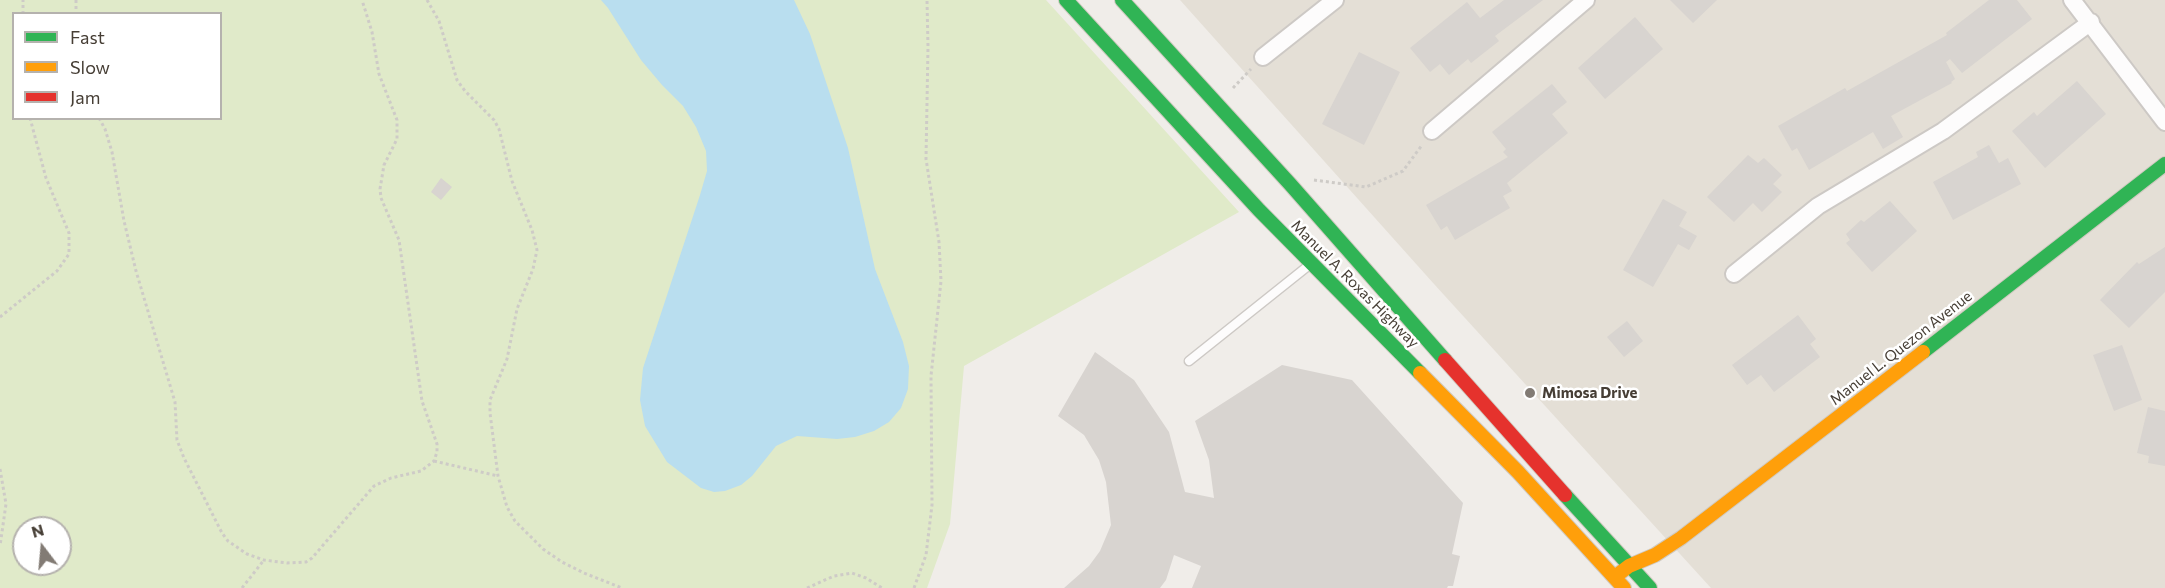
<!DOCTYPE html>
<html>
<head>
<meta charset="utf-8">
<style>
  body { margin:0 }
  #map { position:relative; width:2165px; height:588px; overflow:hidden; background:#f0ede9; font-family:Commissioner,sans-serif }
  canvas { display:block }
  .legend { position:absolute; left:12px; top:12px; width:210px; height:108px; box-sizing:border-box; background:#fff; border:2px solid #b5b2ae; margin:0; padding:8px 10px; list-style:none; font-size:18px; color:#463e35 }
  .legend li { display:flex; align-items:center; gap:12px; height:30px }
  .legend b { width:30px; border:2px solid #b5b2ae }
  .north { position:absolute; left:12px; top:516px; width:60px; height:60px; box-sizing:border-box; background:#fff; border:2px solid #b5b2ae; border-radius:50%; rotate:344deg; font-size:16px; font-weight:700; line-height:24px; text-align:center; color:#463e35 }
  .north::after { content:''; display:block; margin:auto; width:21px; height:27px; background:#827b74; clip-path:polygon(50% 0,100% 100%,50% 72%,0 100%) }
</style>
</head>
<body>
<div id="map">
<canvas width="2165" height="588"></canvas>
<ul class="legend">
<li><b style="height:8px;background:#30b455"></b>Fast</li>
<li><b style="height:8px;background:#ff9f0a"></b>Slow</li>
<li><b style="height:8px;background:#e5322d"></b>Jam</li>
</ul>
<div class="north">N</div>
</div>
<script>
const context = document.querySelector('canvas').getContext('2d');
context.lineJoin = 'round';
function paint(path, color) { context.fillStyle = color; context.fill(path, 'evenodd'); }
const poly = rows => new Path2D(rows.map(r => 'M' + r).join(''));
function strokePath(path, color, width, dash) { context.strokeStyle = color; context.lineWidth = width; context.lineCap = dash ? 'butt' : 'round'; context.setLineDash(dash || []); context.stroke(path); }
function write(font, color, halo, rows, align = 'center') {
  context.font = font + ' Commissioner,sans-serif'; context.lineWidth = 5; context.setLineDash([]); context.textBaseline = 'middle'; context.strokeStyle = halo; context.fillStyle = color; for (const [text, x, y, turn = 0] of rows) {
    context.save(); context.translate(x, y); context.rotate((+turn || 0) * Math.PI / 180); context.textAlign = isNaN(turn) ? turn : align; if (halo) context.strokeText(text, 0, 0); context.fillText(text, 0, 0); context.restore();
  }
}
paint(poly([
  [1180,0,2165,0,2165,588,1711,588,1434,284]
]), '#e4dfd6');
paint(poly([
  [0,0,1046,0,1239,212,964,366,950,524,927,588,0,588],
  [14,14,220,14,220,118,14,118],
  [24,528,60,528,60,564,24,564]
]), '#e0eac9');
paint(poly([
  [601,0,794,0,810,34,848,148,875,269,903,342,909,366,908,389,901,408,889,422,874,431,855,437,837,439,797,436,776,446,752,476,741,485,725,491,714,492,701,488,667,462,645,426,640,400,643,368,700,195,707,171,706,151,696,127,683,106,662,85,641,60,608,8]
]), '#b9deef');
paint(poly([
  [1504,0,1543,0,1495,36,1499,41,1471,63,1468,59,1449,75,1440,64,1430,72,1410,48,1467,2,1480,18],
  [1670,0,1717,0,1693,23],
  [1989,0,2017,0,2032,19,1962,73,1950,59,1946,62,1955,79,1951,82,1952,83,1891,116,1903,137,1883,149,1873,132,1809,170,1797,148,1792,151,1778,126,1845,88,1847,91,1947,35,1946,33],
  [1635,17,1663,49,1605,99,1578,68],
  [1359,52,1400,72,1364,145,1322,124],
  [2077,81,2106,114,2045,168,2012,131,2034,112,2037,116],
  [1552,84,1567,102,1552,114,1568,133,1507,183,1512,191,1503,196,1510,208,1455,240,1447,226,1441,230,1426,205,1508,157,1503,152,1506,149,1492,132],
  [1989,145,1999,163,2008,158,2021,184,1953,220,1933,182,1978,157,1976,152],
  [1748,155,1758,163,1764,158,1782,175,1773,184,1782,192,1762,212,1753,203,1734,222,1707,197],
  [441,178,452,187,441,200,431,192],
  [1663,199,1687,212,1679,226,1697,236,1689,250,1678,244,1653,287,1623,270],
  [1890,201,1917,231,1872,272,1846,243,1850,240,1846,234,1861,220,1864,222],
  [2165,247,2165,292,2129,328,2100,300,2137,262,2139,264],
  [1798,315,1816,339,1810,344,1820,357,1774,392,1761,375,1747,385,1732,365],
  [1627,321,1643,341,1624,357,1607,337],
  [2122,345,2142,400,2114,411,2093,355],
  [1095,352,1134,380,1169,432,1185,492,1214,498,1209,460,1195,421,1282,365,1352,380,1463,503,1452,554,1460,556,1453,586,1448,586,1447,588,1192,588,1201,566,1174,555,1166,580,1160,588,1064,588,1089,566,1100,551,1111,525,1106,482,1099,460,1084,435,1058,416],
  [2148,407,2165,411,2165,466,2148,463,2149,456,2137,453]
]), '#d8d4d0');
const lane = poly([
  [1189,361,1308,266]
]);
const street = poly([
  [2072,0,2165,122],
  [1263,57,1335,0],
  [1432,131,1586,0],
  [1734,274,1818,206,1943,131,2091,22]
]);
const fast = poly([
  [1066,0,1259,210,1420,373],
  [1122,0,1290,184,1445,360],
  [1923,352,2165,164],
  [1565,495,1650,588]
]);
const slow = poly([
  [1420,373,1518,472,1624,588],
  [1616,576,1629,566,1655,555,1681,538,1923,352]
]);
const jam = poly([
  [1445,360,1565,495]
]);
strokePath(lane, '#cdc9c5', 11);
strokePath(street, '#cdc9c5', 20);
strokePath(fast, '#d0cac0', 16);
strokePath(slow, '#d0cac0', 16);
strokePath(jam, '#d0cac0', 16);
strokePath(poly([
  [76,0,76,14],
  [427,0,439,21,457,80,465,91,494,120,499,129,512,181,532,230,537,250,533,269,517,309,507,359,490,400,490,413,498,476,507,507,515,521,543,549,562,562,584,573,622,588],
  [23,14,23,0],
  [1233,88,1251,69],
  [99,118,105,129,112,152,124,221,136,271,175,402,177,440,184,458,222,533,228,541,247,554,264,560,287,563,306,562,312,558,374,486,391,478,421,471,434,461,437,452,437,444,422,401,399,240,381,198,380,189,384,165,397,139,397,120,379,74,372,32,362,0],
  [1314,180,1366,187,1403,171,1422,145],
  [0,317,57,271,69,254,69,233,46,178,30,118],
  [434,461,498,476],
  [0,469,6,504,0,546],
  [242,588,264,560],
  [807,588,834,576,852,573,866,578,882,588],
  [914,588,926,555,932,505,931,376,941,281,939,242,926,159,928,47,927,0]
]), '#cecbc7', 3, [3, 3]);
strokePath(lane, '#fdfcfc', 8);
strokePath(street, '#fdfcfc', 16);
strokePath(fast, '#30b455', 14);
strokePath(slow, '#ff9f0a', 14);
strokePath(jam, '#e5322d', 14);
for (const [x, y, r, color] of [
  [1530,393,6,"#827b74"]
]) { const dot = new Path2D(); dot.arc(x, y, r, 0, 2 * Math.PI); context.fillStyle = color; context.fill(dot); strokePath(dot, '#fff', 2); }
write('15px', '#463e35', '#fff', [
  ["Manuel A. Roxas Highway",1355,284,45],
  ["Manuel L. Quezon Avenue",1901,348,-38]
]);
write('bold 15px', '#463e35', '#fff', [
  ["Mimosa Drive",1542,393]
], 'left');
</script>
</body>
</html>
